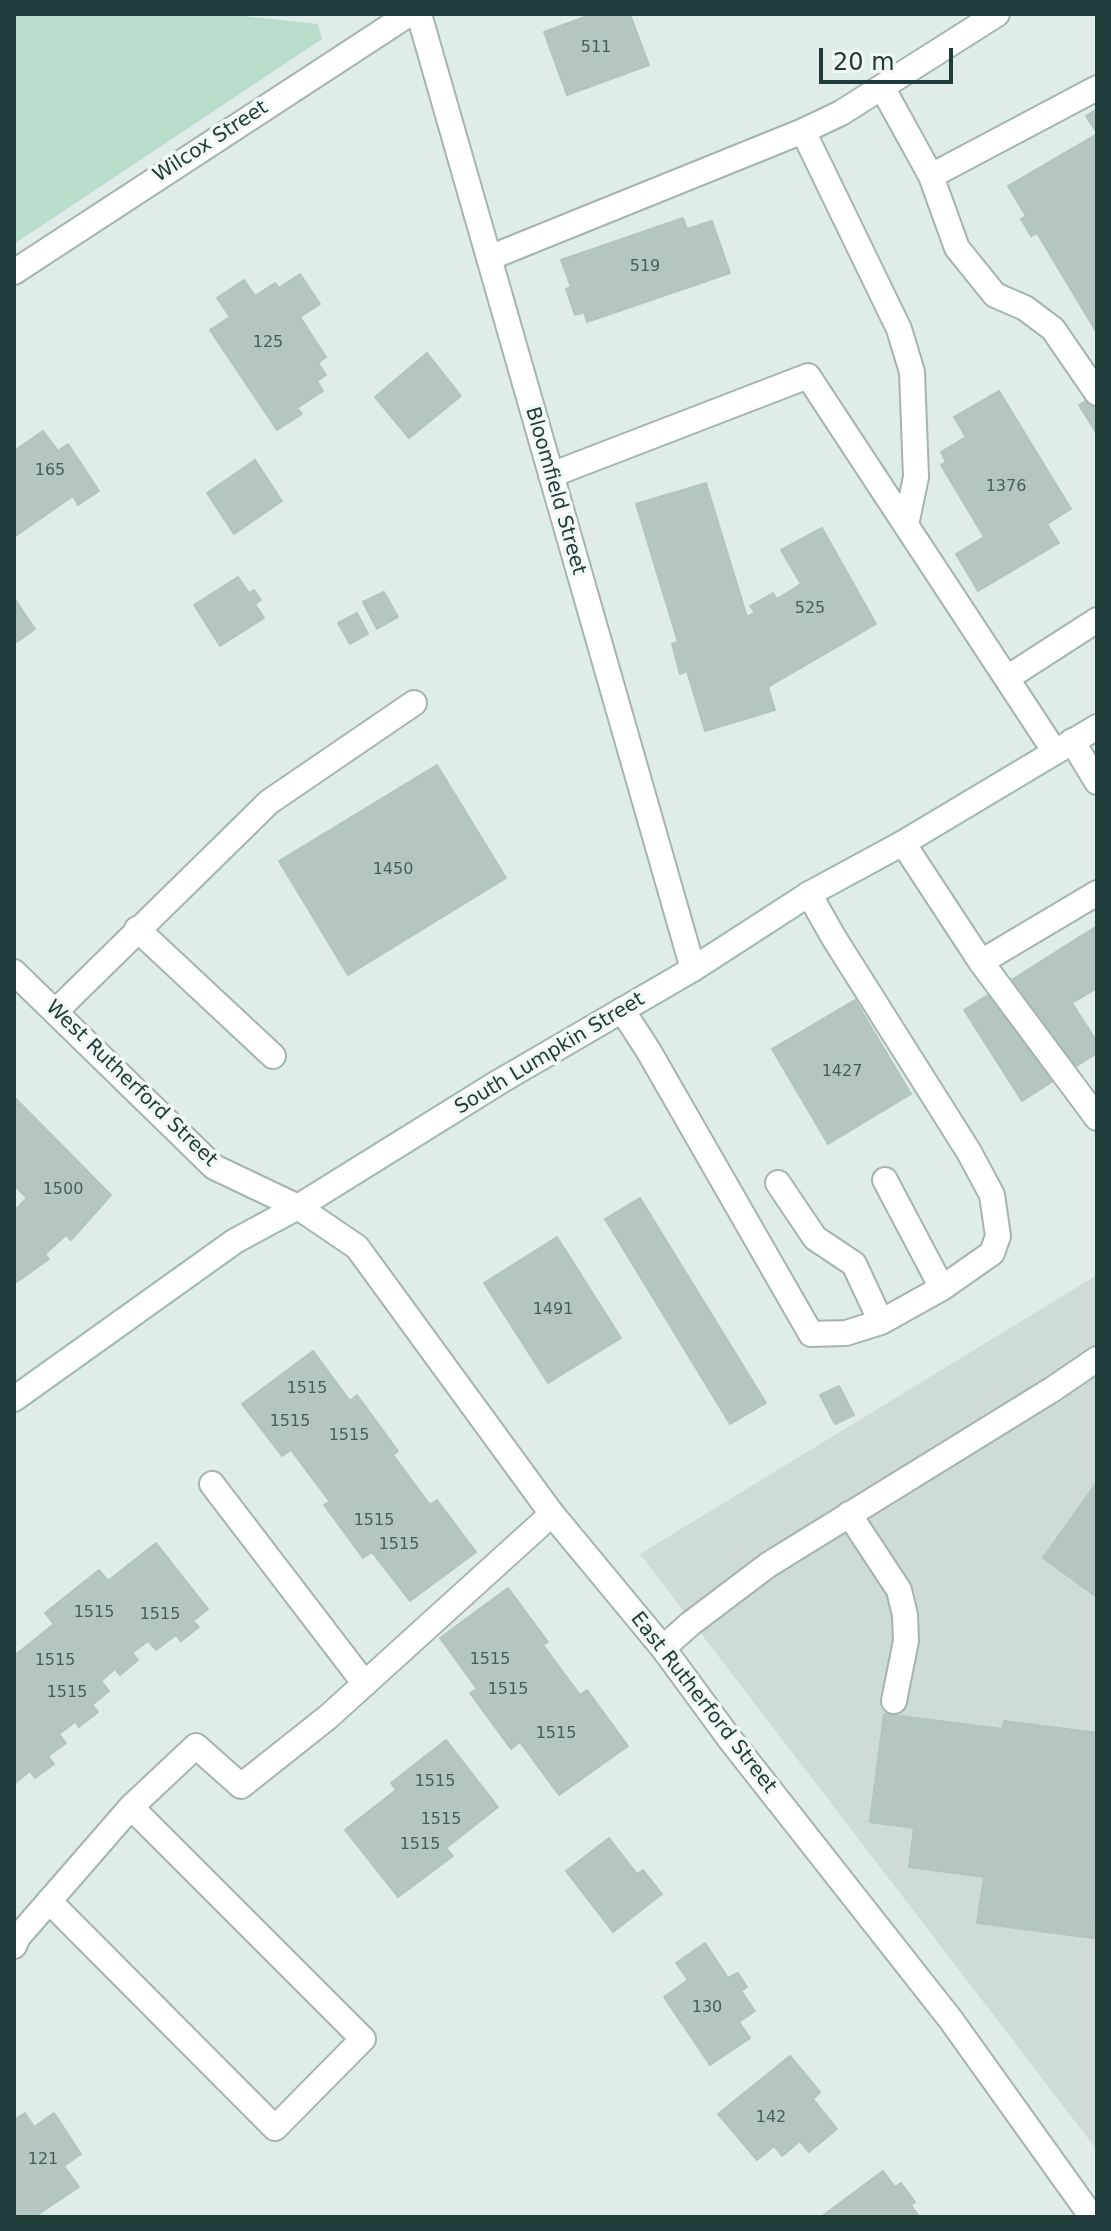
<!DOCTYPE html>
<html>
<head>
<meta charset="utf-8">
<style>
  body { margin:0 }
  #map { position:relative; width:1111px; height:2231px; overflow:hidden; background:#e0ece9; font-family:"DejaVu Sans",sans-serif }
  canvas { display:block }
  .frame { position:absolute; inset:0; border:16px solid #203c3a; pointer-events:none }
  .scale { position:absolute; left:819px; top:48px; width:134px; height:36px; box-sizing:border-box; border:4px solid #203c3a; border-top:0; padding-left:10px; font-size:24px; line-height:28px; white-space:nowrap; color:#203c3a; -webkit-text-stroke:6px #f1f8f6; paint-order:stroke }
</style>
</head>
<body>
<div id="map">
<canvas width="1111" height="2231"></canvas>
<div class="frame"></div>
<div class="scale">20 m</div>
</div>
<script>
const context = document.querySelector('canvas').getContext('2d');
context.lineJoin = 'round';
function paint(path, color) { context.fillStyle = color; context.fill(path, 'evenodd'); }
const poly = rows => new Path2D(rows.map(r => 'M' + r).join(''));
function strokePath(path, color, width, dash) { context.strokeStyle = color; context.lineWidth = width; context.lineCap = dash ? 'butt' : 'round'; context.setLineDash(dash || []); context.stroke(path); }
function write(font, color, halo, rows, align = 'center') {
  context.font = font + ' "DejaVu Sans",sans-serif'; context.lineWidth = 7; context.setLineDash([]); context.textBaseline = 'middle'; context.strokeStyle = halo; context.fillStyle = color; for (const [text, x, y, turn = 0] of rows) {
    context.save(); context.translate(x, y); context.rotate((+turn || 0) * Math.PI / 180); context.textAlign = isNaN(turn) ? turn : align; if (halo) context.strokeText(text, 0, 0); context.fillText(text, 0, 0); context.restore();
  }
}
paint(poly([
  [1097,1275,1097,2150,640,1554]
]), '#cedbd8');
paint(poly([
  [14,14,225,14,318,24,322,39,14,244]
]), '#b8ddca');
const building = poly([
  [593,14,630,14,649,65,567,95,544,32,593,14],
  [1097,109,1097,133,1086,116,1097,109],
  [1097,134,1097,333,1037,233,1031,236,1021,219,1026,216,1008,186,1097,134],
  [683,218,687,229,712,221,730,273,587,322,584,312,575,315,566,289,571,287,561,260,683,218],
  [300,274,320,304,300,317,326,357,318,363,326,375,317,381,323,391,297,408,302,414,277,430,210,330,230,317,217,298,244,280,255,296,275,283,279,288,300,274],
  [427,353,461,396,409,438,375,397,427,353],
  [999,391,1071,509,1047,524,1059,543,978,591,956,554,984,537,941,465,946,462,941,452,966,437,954,417,999,391],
  [1097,394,1097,434,1079,405,1097,394],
  [43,431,58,451,68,444,99,491,78,505,73,496,14,537,14,451,43,431],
  [255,460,282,501,234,534,207,493,255,460],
  [706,483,747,617,755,612,750,606,773,593,777,599,801,584,781,550,822,528,876,624,768,687,775,710,705,731,687,671,680,674,672,644,678,642,636,504,706,483],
  [238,577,249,593,254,590,261,600,255,604,264,618,220,646,194,605,238,577],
  [384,592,398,617,377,629,363,602,384,592],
  [14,598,35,629,14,644,14,598],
  [357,613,368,634,350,644,338,623,357,613],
  [437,765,506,878,348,975,279,861,437,765],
  [1097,926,1097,1053,1022,1101,964,1010,1097,926],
  [1097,988,1097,1042,1072,1003,1097,988],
  [855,1000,911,1094,828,1144,772,1049,855,1000],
  [14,1097,111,1195,71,1240,66,1235,45,1254,49,1259,14,1284,14,1211,27,1198,14,1185,14,1097],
  [640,1198,766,1403,730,1424,605,1219,640,1198],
  [557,1237,621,1338,548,1383,484,1283,557,1237],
  [313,1351,350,1401,357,1395,398,1451,393,1455,430,1505,437,1500,476,1552,410,1601,372,1552,363,1558,324,1505,330,1502,291,1450,282,1456,242,1404,313,1351],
  [839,1386,854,1415,835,1424,820,1395,839,1386],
  [1097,1482,1097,1597,1043,1558,1097,1482],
  [156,1543,208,1609,193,1621,199,1627,181,1641,176,1635,156,1650,148,1641,132,1653,138,1660,120,1675,115,1669,101,1681,109,1691,92,1705,98,1712,79,1727,75,1722,59,1734,66,1743,48,1756,54,1764,35,1778,30,1771,14,1784,14,1656,54,1624,45,1613,99,1570,108,1581,156,1543],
  [508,1588,548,1642,543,1645,580,1695,587,1690,628,1746,559,1795,520,1742,511,1749,470,1693,477,1689,440,1638,508,1588],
  [884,1714,1002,1729,1004,1721,1097,1733,1097,1918,1094,1938,977,1923,984,1877,909,1867,914,1828,870,1822,884,1714],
  [446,1740,498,1807,446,1848,453,1856,398,1897,345,1830,396,1790,391,1783,446,1740],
  [609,1838,637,1874,643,1870,662,1894,613,1932,566,1871,609,1838],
  [705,1943,728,1978,738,1973,747,1987,741,1991,755,2011,739,2022,750,2038,710,2065,664,1997,688,1980,676,1963,705,1943],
  [790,2056,820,2092,813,2099,837,2129,809,2152,800,2141,782,2156,774,2146,757,2160,718,2114,790,2056],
  [25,2113,34,2127,54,2113,81,2154,64,2166,79,2187,34,2217,14,2217,14,2120,25,2113],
  [883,2171,895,2187,901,2183,915,2202,911,2205,919,2217,821,2217,883,2171]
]);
paint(building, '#b5c6c2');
strokePath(building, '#b2c5c1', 2);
const lane = poly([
  [882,87,931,176,957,248,995,295,1025,308,1053,329,1097,393],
  [803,131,899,329,912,372,916,477,906,525],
  [931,176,1097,88],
  [489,258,803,131,841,113,997,14],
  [551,475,808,376,1055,752],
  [1007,678,1097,620],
  [1072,741,1097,782],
  [903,843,981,962,1097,1118],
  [137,929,273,1056],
  [981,962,1097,893],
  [622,1010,648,1050,811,1334,846,1333,881,1322,942,1288,992,1253,998,1236,992,1195,969,1152,834,938,809,894],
  [56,1011,269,802,414,703],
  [885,1180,942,1288],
  [778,1183,815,1238,854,1264,881,1322],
  [212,1484,365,1684],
  [849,1514,899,1590,905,1615,906,1641,894,1701],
  [663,1648,690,1624,768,1565,1053,1389,1097,1359],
  [49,1901,275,2128,363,2039,131,1807],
  [14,1946,18,1937,131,1807,196,1746,241,1786,328,1717,552,1514]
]);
const street = poly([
  [419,14,693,969],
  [14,272,409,14],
  [14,972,214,1167,298,1207,357,1247,552,1514,663,1648,729,1738,951,2020,1092,2217]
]);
const secondary = poly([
  [14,1399,235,1241,298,1207,499,1082,693,969,809,894,903,843,1097,727]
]);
strokePath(lane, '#a3b4b1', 28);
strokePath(street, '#a3b4b1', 28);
strokePath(secondary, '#9eb8b3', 28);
strokePath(lane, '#fff', 24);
strokePath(street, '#fff', 24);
strokePath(secondary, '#fff', 24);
write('16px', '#455e5c', null, [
  ["511",596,48],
  ["519",645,267],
  ["125",268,343],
  ["165",50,471],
  ["1376",1006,487],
  ["525",810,609],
  ["1450",393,870],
  ["1427",842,1072],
  ["1500",63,1190],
  ["1491",553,1310],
  ["1515",307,1389],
  ["1515",290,1422],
  ["1515",349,1436],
  ["1515",374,1521],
  ["1515",399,1545],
  ["1515",94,1613],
  ["1515",160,1615],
  ["1515",490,1660],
  ["1515",55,1661],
  ["1515",508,1690],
  ["1515",67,1693],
  ["1515",556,1734],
  ["1515",435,1782],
  ["1515",441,1820],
  ["1515",420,1845],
  ["130",707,2008],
  ["142",771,2118],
  ["121",43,2160]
]);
write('20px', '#203c3a', '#f1f8f6', [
  ["Wilcox Street",211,142,-33],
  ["Bloomfield Street",555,491,74],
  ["South Lumpkin Street",550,1054,-31],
  ["West Rutherford Street",131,1084,44],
  ["East Rutherford Street",703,1703,52]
]);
</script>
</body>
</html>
